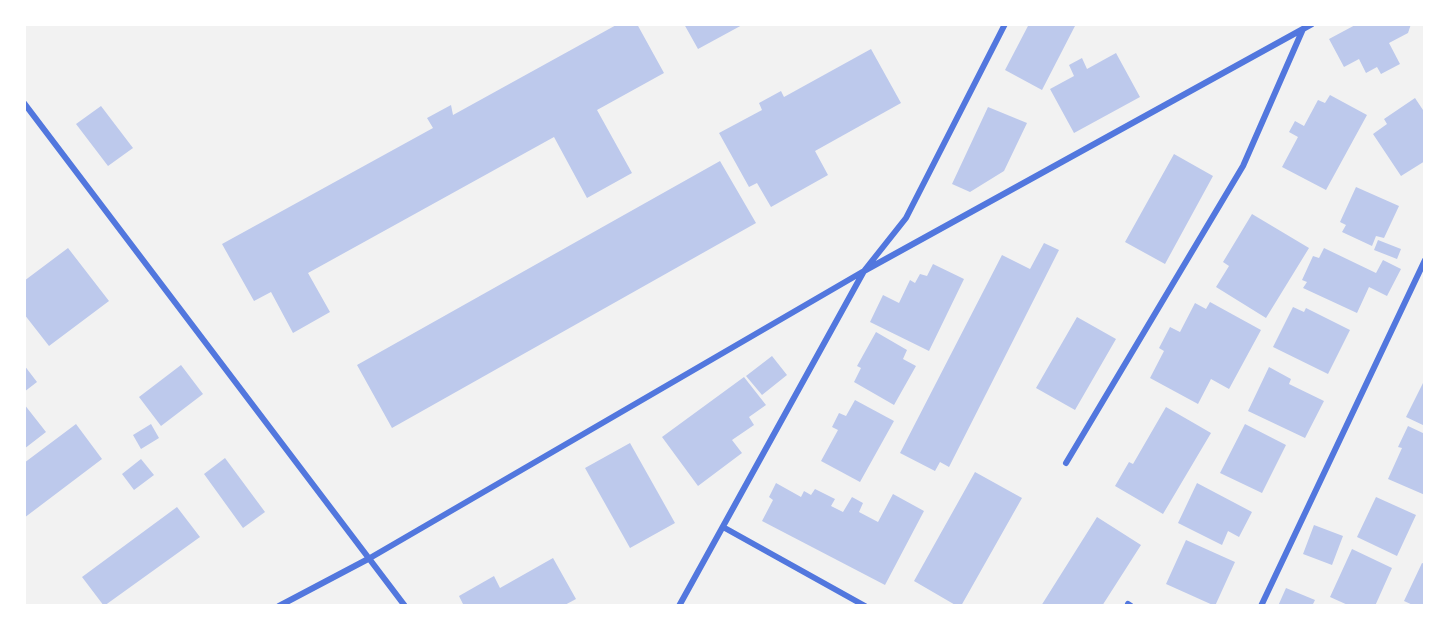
<!DOCTYPE html>
<html>
<head>
<meta charset="utf-8">
<style>
  body { margin:0 }
  #map { position:relative; width:1449px; height:630px; overflow:hidden; background:#f2f2f2; font-family:"PT Sans",sans-serif }
  canvas { display:block }
  .frame { position:absolute; inset:0; border:26px solid #fff; pointer-events:none }
</style>
</head>
<body>
<div id="map">
<canvas width="1449" height="630"></canvas>
<div class="frame"></div>
</div>
<script>
const context = document.querySelector('canvas').getContext('2d');
context.lineJoin = 'round';
function paint(path, color) { context.fillStyle = color; context.fill(path, 'evenodd'); }
const poly = rows => new Path2D(rows.map(r => 'M' + r).join(''));
function strokePath(path, color, width, dash) { context.strokeStyle = color; context.lineWidth = width; context.lineCap = dash ? 'butt' : 'round'; context.setLineDash(dash || []); context.stroke(path); }
paint(poly([
  [618,24,637,24,664,73,597,110,632,173,587,198,554,137,308,273,330,312,293,333,271,292,254,301,222,244,433,128,427,118,451,105,453,115],
  [684,24,744,24,698,49],
  [1029,24,1076,24,1042,90,1005,70],
  [1357,24,1411,24,1408,33,1389,43,1400,64,1381,74,1377,67,1366,73,1359,59,1344,67,1329,39],
  [871,49,901,103,815,151,828,175,771,207,757,183,749,187,719,133,762,110,759,103,781,91,784,97],
  [1116,53,1140,97,1074,133,1050,89,1074,76,1069,65,1082,58,1087,69],
  [1330,95,1367,115,1326,190,1282,167,1298,137,1289,132,1295,121,1304,126,1318,100,1325,103],
  [1415,98,1425,113,1425,161,1401,176,1373,134,1387,124,1384,119],
  [101,106,133,148,108,166,76,124],
  [988,107,1027,123,1004,171,970,192,952,184],
  [1174,154,1213,176,1165,264,1125,242],
  [720,161,756,223,392,428,357,365],
  [1356,187,1399,206,1384,238,1376,236,1372,246,1342,232,1346,225,1340,222],
  [1252,214,1309,248,1266,318,1216,287,1229,266,1223,262],
  [1378,240,1401,249,1397,259,1374,250],
  [1044,243,1059,250,949,467,940,462,935,471,900,453,1002,255,1030,269],
  [68,248,109,301,49,346,24,314,24,281],
  [1324,248,1376,273,1383,260,1401,269,1387,296,1369,287,1357,313,1303,288,1307,282,1302,280,1313,256,1319,258],
  [933,264,964,279,929,351,870,322,883,295,899,303,910,280,915,283,920,274,927,276],
  [1210,302,1261,330,1229,389,1211,379,1198,404,1150,378,1164,351,1159,348,1170,327,1180,332,1195,303,1206,309],
  [1293,307,1304,312,1306,308,1350,330,1328,374,1273,347],
  [1077,317,1116,339,1075,410,1036,388],
  [876,332,907,350,903,359,916,366,894,405,854,382,861,368,857,366],
  [772,356,787,375,762,395,746,376],
  [24,365,37,382,24,392],
  [181,365,203,394,161,426,139,397],
  [1269,367,1291,379,1289,384,1324,401,1305,438,1248,411],
  [744,377,766,405,749,417,754,425,732,440,742,453,698,486,662,437],
  [1425,379,1425,426,1406,417],
  [855,400,894,421,860,482,821,461,838,430,832,427,839,413,846,416],
  [24,404,46,432,24,449],
  [1166,407,1211,433,1163,514,1115,486,1129,462,1133,464],
  [76,424,102,459,24,518,24,463],
  [151,424,159,438,141,449,133,435],
  [1245,424,1286,445,1262,493,1220,473],
  [1408,426,1425,434,1425,495,1388,479,1402,448,1398,447],
  [630,443,675,523,630,548,585,468],
  [225,458,265,512,243,528,204,474],
  [141,459,154,475,134,490,122,474],
  [975,472,1022,498,961,606,957,606,914,581],
  [776,483,801,497,804,491,811,495,815,489,835,499,831,506,843,512,852,497,863,503,859,512,878,522,893,494,924,511,885,585,762,521,773,500,769,497],
  [1197,483,1252,512,1239,537,1228,531,1222,545,1178,523],
  [1376,497,1416,515,1397,556,1357,537],
  [177,507,200,537,104,606,82,577],
  [1097,517,1141,545,1102,606,1041,606],
  [1314,525,1343,536,1332,565,1303,554],
  [1186,540,1235,562,1215,606,1166,584],
  [1352,549,1392,568,1375,606,1350,606,1330,597],
  [553,558,576,599,563,606,464,606,459,596,494,576,500,588],
  [1422,563,1425,564,1425,606,1415,606,1404,601],
  [1286,588,1315,600,1312,606,1278,606]
]), '#bdc9ec');
strokePath(poly([
  [24,103,405,606],
  [1066,463,1243,166,1303,29],
  [723,527,865,606],
  [1128,604,1131,606],
  [279,606,370,558,864,271,1312,24],
  [679,606,864,271,906,218,1005,24],
  [1261,606,1425,260]
]), '#5277de', 6);
</script>
</body>
</html>
